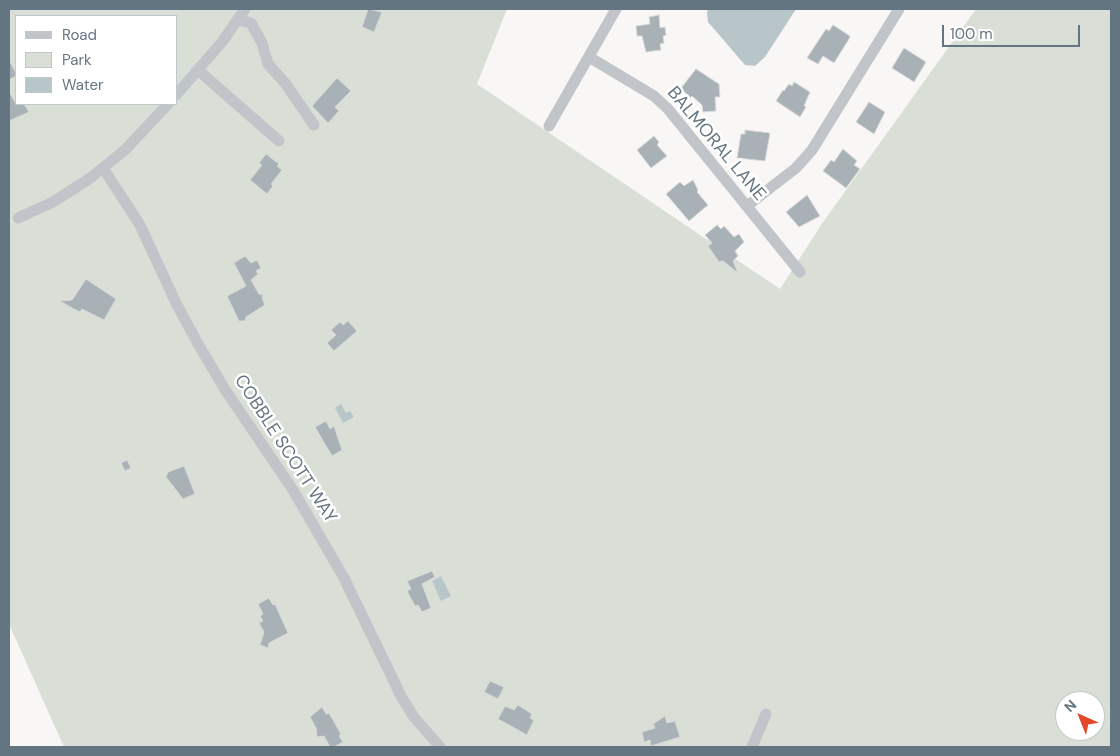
<!DOCTYPE html>
<html>
<head>
<meta charset="utf-8">
<style>
  body { margin:0 }
  #map { position:relative; width:1120px; height:756px; overflow:hidden; background:#f8f7f5; font-family:"DM Sans",sans-serif }
  canvas { display:block }
  .frame { position:absolute; inset:0; border:10px solid #637580; pointer-events:none }
  .legend { position:absolute; left:15px; top:15px; width:162px; height:90px; box-sizing:border-box; background:#fff; border:1px solid #c1c8cc; margin:0; padding:6px 9px; list-style:none; font-size:15px; color:#637580 }
  .legend li { display:flex; align-items:center; gap:10px; height:25px }
  .legend b { width:25px; border:1px solid #c1c8cc }
  .north { position:absolute; left:1055px; top:691px; width:50px; height:50px; box-sizing:border-box; background:#fff; border:1px solid #c1c8cc; border-radius:50%; rotate:316deg; font-size:14px; font-weight:700; line-height:20px; text-align:center; color:#637580 }
  .north::after { content:''; display:block; margin:auto; width:18px; height:22px; background:#e34929; clip-path:polygon(50% 0,100% 100%,50% 72%,0 100%) }
  .scale { position:absolute; left:942px; top:25px; width:138px; height:22px; box-sizing:border-box; border:2px solid #637580; border-top:0; padding-left:6px; font-size:15px; line-height:18px; white-space:nowrap; color:#637580; -webkit-text-stroke:4px #fff; paint-order:stroke }
</style>
</head>
<body>
<div id="map">
<canvas width="1120" height="756"></canvas>
<div class="frame"></div>
<ul class="legend">
<li><b style="height:6px;background:#c1c5c9"></b>Road</li>
<li><b style="height:14px;background:#d9dfd6"></b>Park</li>
<li><b style="height:14px;background:#b9c6c9"></b>Water</li>
</ul>
<div class="north">N</div>
<div class="scale">100 m</div>
</div>
<script>
const context = document.querySelector('canvas').getContext('2d');
context.lineJoin = 'round';
function paint(path, color) { context.fillStyle = color; context.fill(path, 'evenodd'); }
const poly = rows => new Path2D(rows.map(r => 'M' + r).join(''));
function strokePath(path, color, width, dash) { context.strokeStyle = color; context.lineWidth = width; context.lineCap = dash ? 'butt' : 'round'; context.setLineDash(dash || []); context.stroke(path); }
function write(font, color, halo, rows, align = 'center') {
  context.font = font + ' "DM Sans",sans-serif'; context.lineWidth = 5; context.setLineDash([]); context.textBaseline = 'middle'; context.strokeStyle = halo; context.fillStyle = color; for (const [text, x, y, turn = 0] of rows) {
    context.save(); context.translate(x, y); context.rotate((+turn || 0) * Math.PI / 180); context.textAlign = isNaN(turn) ? turn : align; if (halo) context.strokeText(text, 0, 0); context.fillText(text, 0, 0); context.restore();
  }
}
paint(poly([
  [9,9,507,9,477,84,780,289,821,225,976,9,1111,9,1111,747,64,747,9,624],
  [16,16,176,16,176,104,16,104],
  [1065,701,1095,701,1095,731,1065,731]
]), '#d9dfd6');
paint(poly([
  [708,9,796,9,765,57,755,66,745,65,708,22,707,13],
  [341,404,346,413,350,411,354,417,343,423,335,408],
  [441,576,451,596,441,601,432,581]
]), '#b9c6c9');
const building = poly([
  [368,9,382,12,374,32,362,27,368,9],
  [659,15,660,28,665,27,666,35,663,36,664,43,660,44,661,50,646,52,642,36,637,36,636,26,650,24,649,17,659,15],
  [833,25,850,36,849,39,834,63,823,56,818,64,807,58,826,29,829,31,833,25],
  [904,48,926,62,914,82,892,68,904,48],
  [9,60,16,73,16,76,9,80,9,60],
  [696,69,719,84,720,97,715,97,716,111,703,112,702,105,692,96,690,98,681,88,696,69],
  [337,78,351,91,335,107,339,111,328,123,312,106,337,78],
  [794,82,810,92,804,106,806,107,800,117,776,101,783,90,784,91,789,84,792,86,794,82],
  [9,91,16,104,24,104,29,112,9,121,9,91],
  [869,102,885,112,874,134,856,122,869,102],
  [745,130,770,133,765,161,737,158,741,134,745,134,745,130],
  [654,136,659,142,657,145,667,156,651,168,637,150,654,136],
  [843,149,857,161,854,165,860,169,846,188,823,171,831,160,834,162,843,149],
  [266,154,279,164,277,166,282,170,271,184,273,186,267,194,250,180,262,165,259,163,266,154],
  [693,180,698,190,697,192,708,205,689,221,666,194,680,182,684,186,693,180],
  [807,195,820,216,799,227,786,212,807,195],
  [717,225,721,229,724,226,734,237,739,234,744,242,735,251,738,256,733,261,738,273,723,261,719,262,708,246,712,243,705,235,717,225],
  [245,256,251,263,257,260,261,268,256,271,258,274,251,280,259,294,263,295,262,298,265,305,246,317,245,321,239,321,227,296,246,286,234,263,245,256],
  [86,279,116,299,104,320,82,309,80,312,72,308,60,301,72,300,86,279],
  [348,321,357,331,334,351,327,343,336,335,331,330,340,322,343,325,348,321],
  [326,421,330,429,334,426,342,450,332,456,315,427,326,421],
  [127,460,131,468,125,471,121,463,127,460],
  [184,466,195,494,183,499,166,477,168,472,184,466],
  [432,571,435,577,422,584,431,608,422,612,418,605,415,606,407,591,411,589,407,581,432,571],
  [269,598,273,605,275,604,288,633,269,643,268,648,260,645,264,632,259,623,263,621,260,616,263,614,258,604,269,598],
  [490,681,504,687,498,699,484,692,490,681],
  [518,705,532,714,530,718,534,720,527,735,498,719,505,706,514,710,518,705],
  [322,707,326,714,329,713,341,734,339,736,343,742,334,747,330,747,324,736,317,737,316,728,310,717,322,707],
  [665,716,667,723,675,721,680,737,651,746,650,740,644,742,642,732,655,728,653,724,665,716]
]);
paint(building, '#a7b1b6');
strokePath(building, '#d9d9d7', 1);
strokePath(poly([
  [238,20,251,23,262,43,268,64,285,83,314,125],
  [589,57,654,96,668,109,800,272],
  [199,71,279,141],
  [176,95,222,42,245,9],
  [549,126,616,9],
  [103,168,140,225,176,303,197,342,224,388,293,490,344,578,402,698,414,717,440,747],
  [747,206,796,168,812,150,899,9],
  [18,218,53,202,89,179,125,150,168,104],
  [752,747,766,714]
]), '#c1c5c9', 11);
write('18px', '#637580', '#fff', [
  ["BALMORAL LANE",716,144,50],
  ["COBBLE SCOTT WAY",285,449,57]
]);
</script>
</body>
</html>
